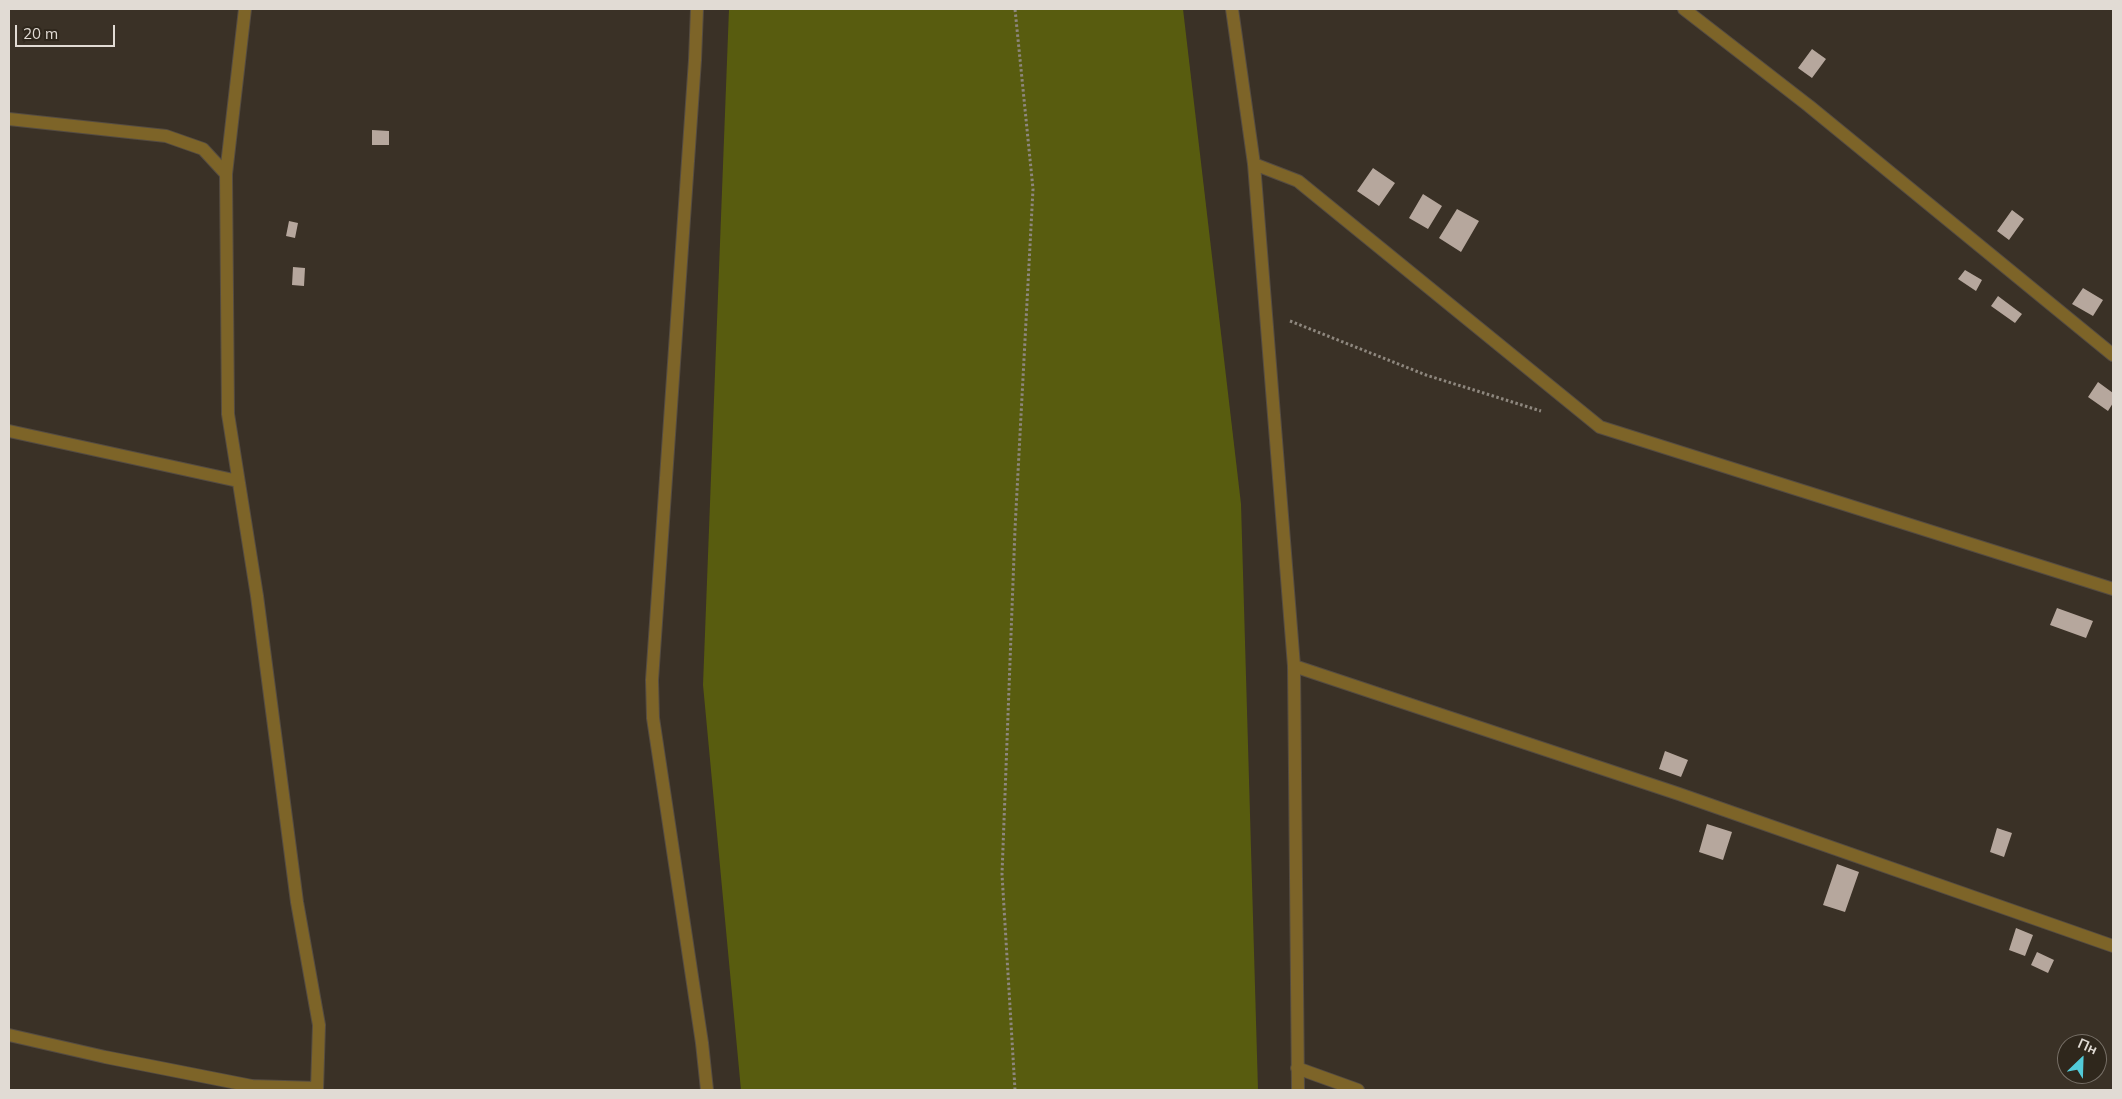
<!DOCTYPE html>
<html>
<head>
<meta charset="utf-8">
<style>
  body { margin:0 }
  #map { position:relative; width:2122px; height:1099px; overflow:hidden; background:#3a3126; font-family:Mulish,sans-serif }
  canvas { display:block }
  .frame { position:absolute; inset:0; border:10px solid #e1dbd4; pointer-events:none }
  .north { position:absolute; left:2057px; top:1034px; width:50px; height:50px; box-sizing:border-box; background:#2f271c; border:1px solid #766f66; border-radius:50%; rotate:24deg; font-size:14px; font-weight:700; line-height:20px; text-align:center; color:#e1dbd4 }
  .north::after { content:''; display:block; margin:auto; width:18px; height:22px; background:#52cbd9; clip-path:polygon(50% 0,100% 100%,50% 72%,0 100%) }
  .scale { position:absolute; left:15px; top:25px; width:100px; height:22px; box-sizing:border-box; border:2px solid #e1dbd4; border-top:0; padding-left:6px; font-size:15px; line-height:18px; white-space:nowrap; color:#e1dbd4; -webkit-text-stroke:4px #2f271c; paint-order:stroke }
</style>
</head>
<body>
<div id="map">
<canvas width="2122" height="1099"></canvas>
<div class="frame"></div>
<div class="north">Пн</div>
<div class="scale">20 m</div>
</div>
<script>
const context = document.querySelector('canvas').getContext('2d');
context.lineJoin = 'round';
function paint(path, color) { context.fillStyle = color; context.fill(path, 'evenodd'); }
const poly = rows => new Path2D(rows.map(r => 'M' + r).join(''));
function strokePath(path, color, width, dash) { context.strokeStyle = color; context.lineWidth = width; context.lineCap = dash ? 'butt' : 'round'; context.setLineDash(dash || []); context.stroke(path); }
paint(poly([
  [729,9,1183,9,1241,504,1258,1090,741,1090,703,685]
]), '#585c0f');
paint(poly([
  [1812,49,1826,59,1812,78,1798,68],
  [372,130,389,131,389,145,372,145],
  [1373,168,1395,183,1379,206,1357,191],
  [1423,194,1442,206,1428,229,1409,218],
  [1457,209,1479,221,1461,252,1439,238],
  [2012,210,2024,219,2009,240,1997,231],
  [289,221,298,223,295,238,286,236],
  [293,267,305,268,304,286,292,285],
  [1965,270,1982,280,1976,291,1958,279],
  [2083,288,2103,300,2093,316,2072,304],
  [1998,296,2022,314,2015,323,1991,306],
  [2098,382,2113,393,2113,403,2108,411,2088,397],
  [2057,608,2093,621,2086,638,2050,625],
  [1665,751,1688,760,1681,777,1659,769],
  [1707,824,1732,832,1723,860,1699,852],
  [1997,828,2012,833,2004,857,1990,852],
  [1837,864,1859,872,1845,912,1823,905],
  [2016,928,2033,935,2025,956,2009,950],
  [2037,952,2054,960,2048,973,2031,965]
]), '#b6a79d');
const minor = poly([
  [245,9,226,174,228,414,257,596,297,902,319,1025,317,1090],
  [697,9,695,60,652,680,653,718,702,1043,707,1090],
  [1232,9,1254,164,1294,666,1298,1090],
  [1684,9,1809,106,2113,355],
  [9,119,166,136,203,149,226,174],
  [1254,164,1298,181,1600,427,2113,589],
  [9,431,238,481],
  [1294,666,1679,794,2113,946],
  [9,1035,105,1057,252,1086,317,1088],
  [1297,1068,1358,1090]
]);
strokePath(minor, '#554c42', 14);
strokePath(poly([
  [1290,321,1426,375,1541,411],
  [1015,1090,1002,874,1015,529,1033,189,1015,9]
]), '#8e877e', 3, [2.5, 2.5]);
strokePath(minor, '#7d6428', 12);
</script>
</body>
</html>
